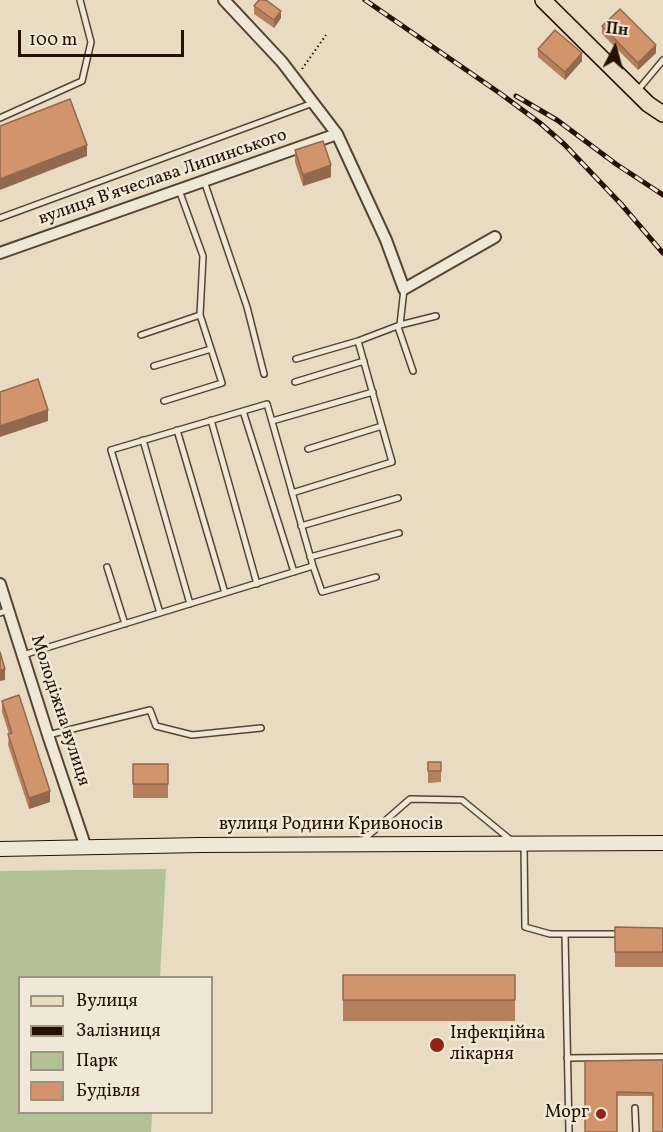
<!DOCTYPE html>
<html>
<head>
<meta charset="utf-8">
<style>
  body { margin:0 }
  #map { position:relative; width:663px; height:1132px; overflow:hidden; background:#e8dbc1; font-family:Vollkorn,serif }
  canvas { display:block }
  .legend { position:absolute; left:18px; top:976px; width:195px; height:138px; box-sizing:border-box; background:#f0e8d7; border:2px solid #9f9283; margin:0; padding:8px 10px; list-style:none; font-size:18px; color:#261004 }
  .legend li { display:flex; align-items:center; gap:12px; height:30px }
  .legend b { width:30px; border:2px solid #9f9283 }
  .north { position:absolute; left:585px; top:18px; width:60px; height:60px; -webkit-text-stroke:4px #f0e8d7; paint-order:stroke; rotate:6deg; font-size:16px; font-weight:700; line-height:24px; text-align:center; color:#261004 }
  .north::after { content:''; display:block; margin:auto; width:21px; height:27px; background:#261004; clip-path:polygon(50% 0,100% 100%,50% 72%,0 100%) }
  .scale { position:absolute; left:18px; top:30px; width:166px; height:27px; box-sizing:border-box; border:3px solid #261004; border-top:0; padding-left:8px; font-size:18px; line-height:21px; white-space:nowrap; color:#261004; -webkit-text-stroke:4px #f0e8d7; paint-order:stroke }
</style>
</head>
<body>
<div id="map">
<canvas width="663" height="1132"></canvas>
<ul class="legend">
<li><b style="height:8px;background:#e8dbc1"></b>Вулиця</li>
<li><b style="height:8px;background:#261004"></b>Залізниця</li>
<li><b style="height:16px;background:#b2c196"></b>Парк</li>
<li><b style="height:16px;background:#d2946d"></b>Будівля</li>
</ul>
<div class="north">Пн</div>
<div class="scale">100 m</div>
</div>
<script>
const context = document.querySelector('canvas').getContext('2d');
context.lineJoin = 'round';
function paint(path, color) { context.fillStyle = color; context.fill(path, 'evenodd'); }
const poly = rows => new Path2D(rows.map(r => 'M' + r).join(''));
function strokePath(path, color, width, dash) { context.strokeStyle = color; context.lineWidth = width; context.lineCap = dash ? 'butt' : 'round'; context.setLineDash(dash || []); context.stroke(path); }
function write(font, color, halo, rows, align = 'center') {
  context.font = font + ' Vollkorn,serif'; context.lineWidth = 5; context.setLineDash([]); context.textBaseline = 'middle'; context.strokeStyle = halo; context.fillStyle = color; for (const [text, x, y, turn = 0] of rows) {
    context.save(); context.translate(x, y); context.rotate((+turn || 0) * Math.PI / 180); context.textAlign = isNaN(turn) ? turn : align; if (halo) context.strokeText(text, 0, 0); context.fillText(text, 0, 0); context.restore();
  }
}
paint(poly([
  [166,869,160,977,20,978,20,1112,152,1113,151,1132,0,1132,0,871]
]), '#b2c196');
const service = poly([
  [638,90,663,60],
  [0,118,82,81,91,42,80,0],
  [204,181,247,307,264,374],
  [0,218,313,103],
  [400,325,404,289],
  [398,327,413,371],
  [141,335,200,315],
  [296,359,358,341],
  [154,366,211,349],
  [295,382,364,361],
  [164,401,222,383,200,315,203,256,179,190],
  [243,411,294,572],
  [211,420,257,584],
  [272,421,373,392],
  [177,430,225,593],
  [143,440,190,604],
  [308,449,382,426],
  [292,493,392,462,358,341,400,325,436,316],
  [301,526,398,498],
  [310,557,399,533],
  [107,567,125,624],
  [0,613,9,610],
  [160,613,111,450,267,404,313,566,322,592,376,577],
  [23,655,313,566],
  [48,735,150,710,156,726,192,735,261,728],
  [362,841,410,799,462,800,512,841],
  [524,845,525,927,550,934,622,934],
  [565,934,569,1132],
  [567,1058,663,1057],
  [635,1108,636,1132]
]);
const minor = poly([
  [224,0,282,62,337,134,386,240,404,289,495,237],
  [0,253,337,134],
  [0,584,48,735,86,848]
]);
const secondary = poly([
  [0,849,200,845,663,843]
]);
const primary = poly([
  [543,0,648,104,663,114]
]);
strokePath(service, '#564333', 8);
strokePath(minor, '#564333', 14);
strokePath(secondary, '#261004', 16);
strokePath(primary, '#261004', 18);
strokePath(poly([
  [302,69,326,35]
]), '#261004', 2, [1.5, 3]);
strokePath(service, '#f0e8d7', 5);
strokePath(minor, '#f0e8d7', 10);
strokePath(secondary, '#f0e8d7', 14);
strokePath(primary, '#e8dbc1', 15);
const rail = poly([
  [365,0,501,94,540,123,564,144,621,204,663,253],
  [516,96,557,120,616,164,663,195]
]);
strokePath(rail, '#261004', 5);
strokePath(rail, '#f0e8d7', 3, [9]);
paint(poly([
  [254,6,281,18,274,28,254,14],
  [602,26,656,53,638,70,602,34],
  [538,49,582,61,565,80,538,57],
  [295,150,331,177,303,186,295,162],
  [2,701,50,802,29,809,8,745,9,734,2,712],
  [428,762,441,762,441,782,428,783],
  [133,764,168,764,168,798,133,798],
  [615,927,663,928,663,967,615,967],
  [343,975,515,975,515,1021,343,1021],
  [663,1060,653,1096,617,1096,585,1061]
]), '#b57f5e');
paint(poly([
  [281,11,281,18,274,28,274,20],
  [656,45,656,53,638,70,638,63],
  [582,53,582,61,565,80,565,72],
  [87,145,87,156,0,190,0,179],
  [331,165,331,177,303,186,303,175],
  [48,410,48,421,0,437,0,426],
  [5,669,5,680,0,681,0,670],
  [50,791,50,802,29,809,29,798]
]), '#93684c');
const building = poly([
  [259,0,266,0,281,11,274,20,254,6,259,0],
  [620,9,656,45,638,63,602,26,620,9],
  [555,30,582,53,565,72,538,49,555,30],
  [70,99,87,145,0,179,0,126,70,99],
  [323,141,331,165,303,175,295,150,323,141],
  [38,379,48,410,0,426,0,392,38,379],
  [0,652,5,669,0,670,0,652],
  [19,695,50,791,29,798,8,734,12,733,2,701,19,695],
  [428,762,441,762,441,771,428,771,428,762],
  [133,764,168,764,168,784,133,784,133,764],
  [615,927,663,928,663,952,615,952,615,927],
  [343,975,515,975,515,1000,343,1000,343,975],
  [663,1060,663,1132,653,1132,653,1093,617,1092,617,1132,585,1132,585,1061,663,1060]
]);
paint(building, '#d2946d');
strokePath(building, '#93684c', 1.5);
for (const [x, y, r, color] of [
  [437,1045,8,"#8f2418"],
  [601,1114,6,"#8f2418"]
]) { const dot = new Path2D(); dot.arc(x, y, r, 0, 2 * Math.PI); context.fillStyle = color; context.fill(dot); strokePath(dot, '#f0e8d7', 2); }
write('18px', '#261004', '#f0e8d7', [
  ["вулиця В'ячеслава Липинського",163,178,-19],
  ["Молодіжна вулиця",59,711,72],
  ["вулиця Родини Кривоносів",331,826]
]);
write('18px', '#261004', '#f0e8d7', [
  ["Інфекційна",450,1035],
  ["лікарня",450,1056],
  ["Морг",589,1114,"right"]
], 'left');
</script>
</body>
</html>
